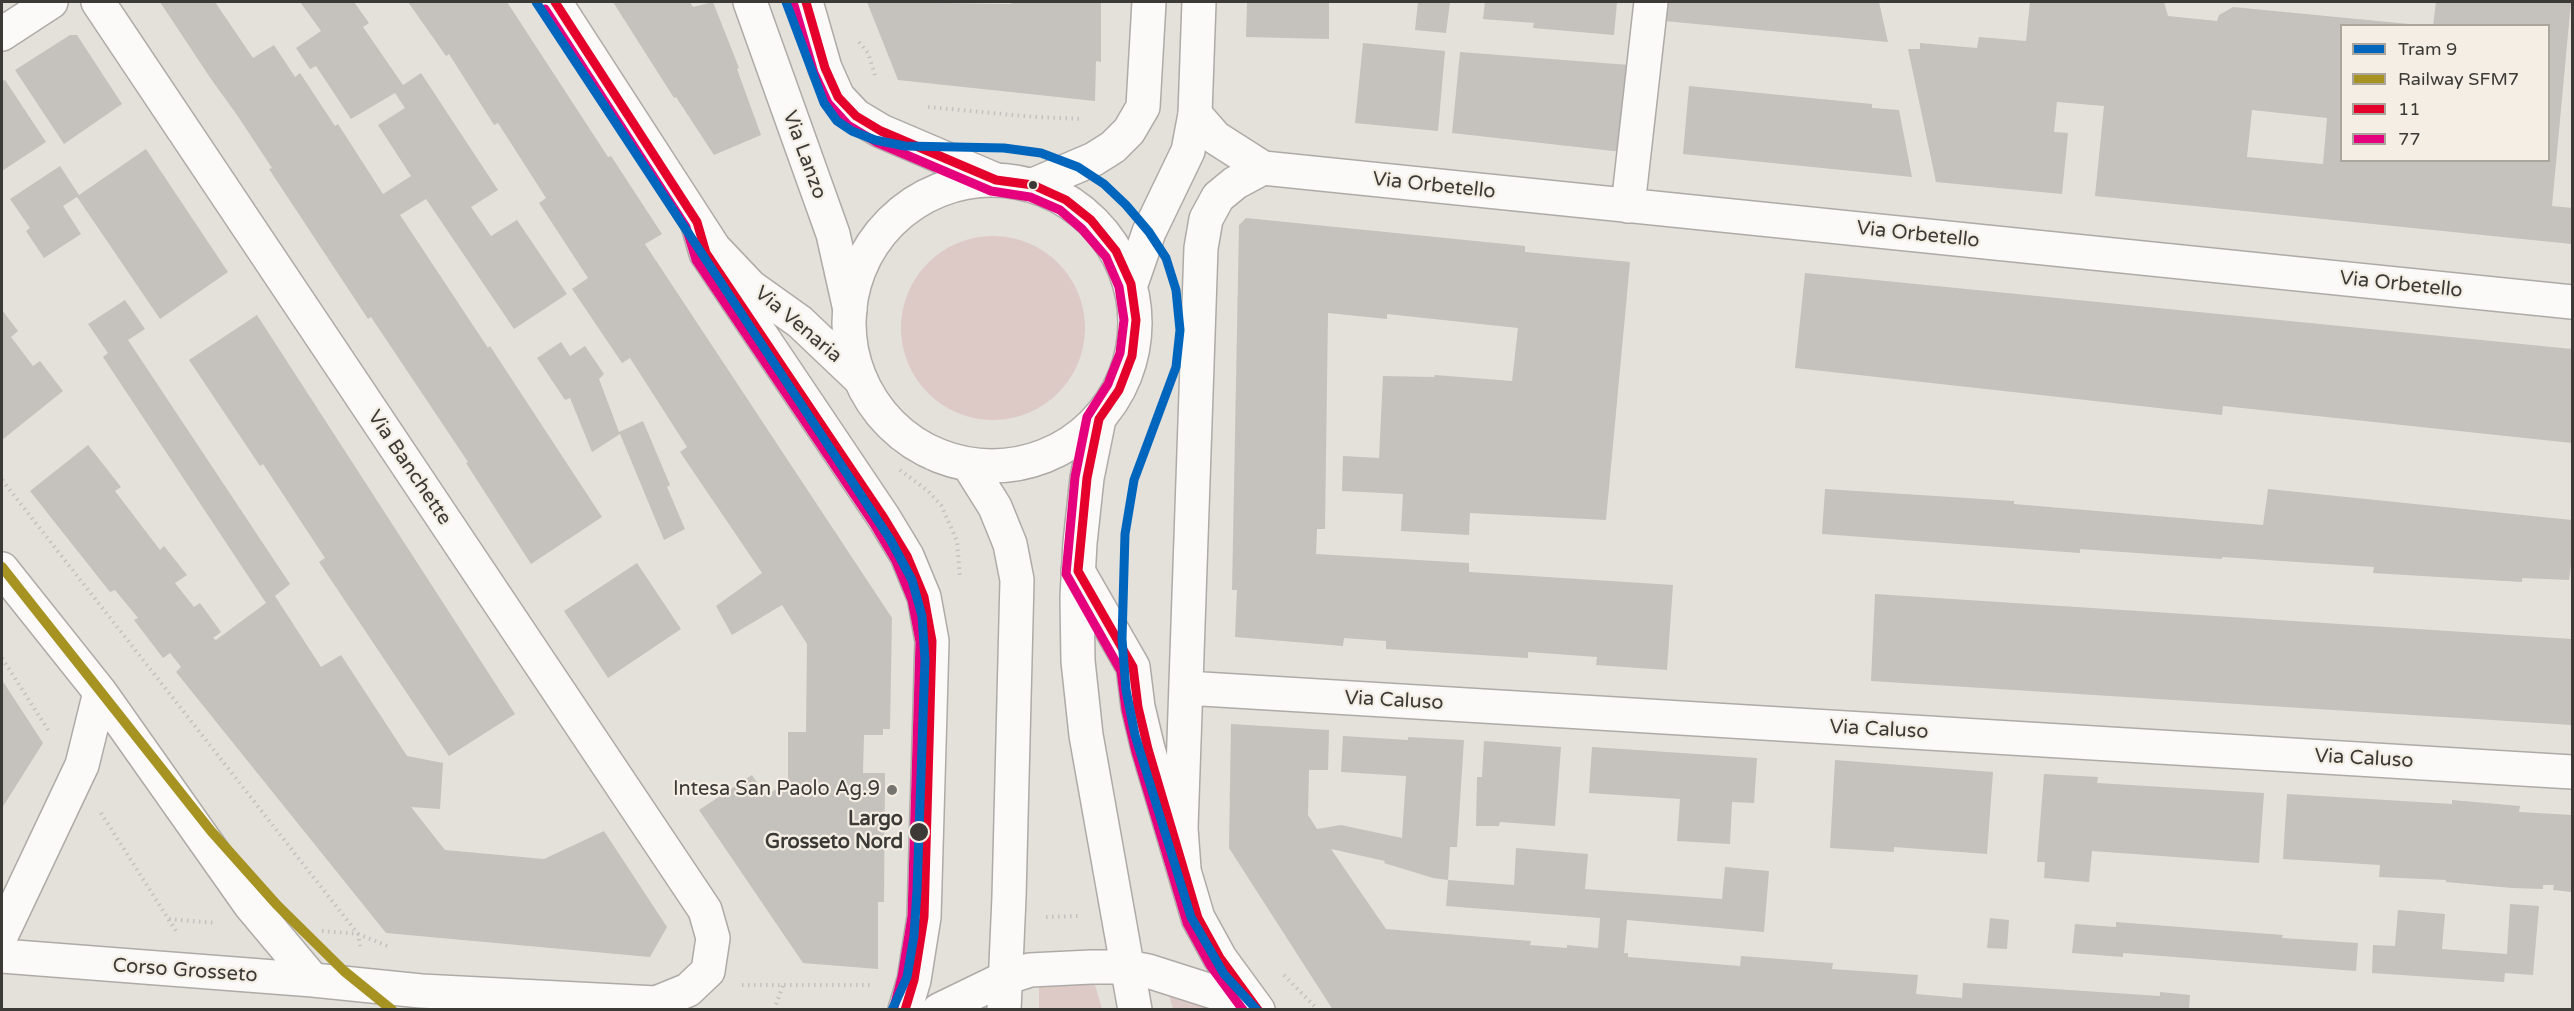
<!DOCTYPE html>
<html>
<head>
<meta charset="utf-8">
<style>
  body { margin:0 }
  #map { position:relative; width:2574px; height:1011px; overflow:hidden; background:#e4e0da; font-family:"Varela Round",sans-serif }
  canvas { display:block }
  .frame { position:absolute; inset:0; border:3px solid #3c3a36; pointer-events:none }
  .legend { position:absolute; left:2340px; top:24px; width:210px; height:138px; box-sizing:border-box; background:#f4eee4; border:2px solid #aaa69e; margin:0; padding:8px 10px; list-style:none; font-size:18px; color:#3c3a36 }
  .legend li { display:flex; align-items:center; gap:12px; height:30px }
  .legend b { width:30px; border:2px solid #aaa69e }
</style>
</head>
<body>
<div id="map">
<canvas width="2574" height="1011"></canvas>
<div class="frame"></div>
<ul class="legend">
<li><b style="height:8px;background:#0065bd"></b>Tram 9</li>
<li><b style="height:8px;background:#a69322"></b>Railway SFM7</li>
<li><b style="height:8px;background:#e4002b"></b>11</li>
<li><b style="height:8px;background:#e5007d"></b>77</li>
</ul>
</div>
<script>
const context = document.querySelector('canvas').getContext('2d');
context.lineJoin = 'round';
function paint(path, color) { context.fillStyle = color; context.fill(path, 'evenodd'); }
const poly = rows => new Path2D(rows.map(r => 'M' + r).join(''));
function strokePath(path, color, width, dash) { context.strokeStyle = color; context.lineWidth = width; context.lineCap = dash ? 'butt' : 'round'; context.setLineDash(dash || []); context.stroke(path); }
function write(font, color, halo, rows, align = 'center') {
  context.font = font + ' "Varela Round",sans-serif'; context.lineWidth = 4.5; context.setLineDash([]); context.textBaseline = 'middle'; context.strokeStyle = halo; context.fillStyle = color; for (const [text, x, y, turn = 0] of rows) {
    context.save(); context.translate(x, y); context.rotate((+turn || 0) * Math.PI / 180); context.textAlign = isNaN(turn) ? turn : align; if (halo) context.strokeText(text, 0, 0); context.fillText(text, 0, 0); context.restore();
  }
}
paint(poly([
  '901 328a92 92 0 1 1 184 0a92 92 0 1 1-184 0Z',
  [1093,978,1102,1009,1039,1010,1039,979],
  [1169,995,1196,1000,1219,1009,1173,1009]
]), '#ddc9c6');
paint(poly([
  [160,2,215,2,253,58,274,45,295,77,300,73,335,126,338,124,383,194,411,176,378,125,405,108,395,93,351,119,316,66,310,69,296,48,321,31,300,2,354,2,369,23,363,27,403,85,421,73,498,190,471,207,491,236,517,220,567,294,514,329,426,199,400,215,488,348,490,346,602,517,531,564,466,463,468,462,371,317,368,319,269,169,272,168,237,115,211,79],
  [408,2,507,2,608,157,611,156,662,234,645,244,892,618,890,729,883,729,883,735,864,735,863,773,885,773,884,902,878,902,878,969,803,963,699,810,752,775,766,796,788,781,788,732,806,732,807,644,782,605,732,635,716,606,762,573,680,452,687,447,630,358,622,363,572,289,588,278,539,203,546,198,498,123,494,125,449,54,446,56],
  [613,2,690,2,693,7,713,2,739,68,737,69,761,135,714,155,676,97,674,98],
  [867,2,1011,4,1011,2,1101,2,1101,62,1096,61,1095,101,898,80],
  [1247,2,1329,2,1329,39,1246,37],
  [1418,2,1450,2,1446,33,1415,30],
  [1485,2,1617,2,1614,35,1533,28,1534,23,1483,19],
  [1662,2,1879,2,1888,42,1664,21],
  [2030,2,2164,2,2168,16,2217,21,2219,15,2233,7,2409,24,2342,26,2342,160,2548,160,2548,26,2433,26,2436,2,2571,2,2552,206,2572,208,2572,244,2095,196,2104,106,2057,102,2054,132,2068,133,2062,194,1936,182,1908,49,1920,49,1920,43,1977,48,1979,37,2026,41],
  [2252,110,2327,118,2323,164,2247,157],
  [70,35,77,35,122,104,64,144,15,70],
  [1363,43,1445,51,1438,131,1355,123],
  [1460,52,1629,65,1622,152,1452,133],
  [5,80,46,142,2,171,2,81],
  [1689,86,1872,104,1872,108,1899,110,1912,177,1683,154],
  [146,149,228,272,160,319,77,197,63,206,81,234,44,258,26,231,30,228,10,199,60,166,79,195],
  [1246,218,1525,246,1525,252,1630,262,1606,520,1470,513,1469,535,1401,531,1403,494,1342,491,1343,456,1379,458,1383,376,1434,377,1435,375,1512,381,1518,328,1387,314,1387,319,1328,313,1325,529,1317,529,1316,554,1469,563,1469,572,1673,585,1667,670,1596,665,1597,657,1528,652,1528,658,1386,649,1386,641,1344,638,1343,646,1235,637,1237,590,1232,590,1239,225],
  [1805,273,2572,349,2572,443,2223,406,2222,415,1795,368],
  [125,300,145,329,128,340,290,584,275,596,321,667,341,655,407,756,443,763,440,809,411,807,445,850,544,859,604,831,667,927,650,957,386,933,176,672,181,667,170,653,163,658,134,620,138,618,115,590,110,592,30,491,88,445,121,487,115,491,160,550,164,546,187,575,175,583,194,607,200,603,221,632,213,638,216,640,266,603,103,357,108,353,88,324],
  [2,310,18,331,11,337,33,366,40,361,63,391,2,440],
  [257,315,515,714,449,756,319,562,325,558,263,464,260,466,189,360],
  [561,342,570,356,585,346,604,374,599,379,619,432,643,421,670,485,667,487,685,529,664,540,620,434,592,452,570,398,565,400,537,358],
  [1825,489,2014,501,2014,504,2263,525,2268,489,2572,520,2572,557,2569,580,2522,578,2522,582,2373,573,2374,567,2297,562,2222,557,2222,559,2080,549,2080,553,1822,534],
  [637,563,681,629,608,678,564,611],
  [1875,594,2572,639,2572,725,1871,681],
  [2,680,43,743,2,808],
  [1231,724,1329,730,1328,770,1309,770,1308,815,1317,829,1341,825,1402,838,1406,776,1341,772,1343,736,1408,740,1408,737,1464,740,1457,847,1450,847,1448,880,1433,878,1384,863,1385,861,1331,849,1386,929,1531,941,1530,945,1567,948,1567,945,1598,948,1600,918,1446,906,1448,880,1514,885,1516,848,1588,854,1585,889,1722,899,1725,867,1769,871,1764,932,1627,920,1624,953,1628,953,1628,957,1740,966,1741,956,1833,963,1832,969,1918,975,1916,994,1962,998,1963,983,2160,996,2160,992,2190,995,2189,1010,1333,1010,1229,848],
  [1484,741,1561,747,1555,826,1500,822,1499,826,1476,826,1477,777,1482,777],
  [1592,747,1757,758,1754,803,1732,802,1730,844,1677,841,1680,799,1589,793],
  [1835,760,1993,772,1987,854,1894,847,1894,852,1830,848],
  [2044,774,2098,777,2097,783,2264,793,2259,863,2092,851,2089,882,2044,878,2045,862,2037,862],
  [2287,794,2452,804,2452,800,2520,806,2519,812,2572,815,2572,892,2553,890,2554,885,2543,885,2543,889,2512,888,2446,882,2446,880,2379,877,2380,865,2283,859],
  [2510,904,2539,906,2533,975,2505,973,2504,982,2372,973,2373,945,2395,946,2398,910,2445,914,2442,949,2507,954],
  [1990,918,2009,920,2007,949,1987,948],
  [2116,922,2283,935,2282,938,2358,943,2356,971,2123,953,2123,957,2072,953,2075,924,2116,927]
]), '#c5c1bd');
const minor = poly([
  [555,2,714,248,751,287,800,322,860,379],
  [750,2,833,234,850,310],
  [806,2,825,68,838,97,856,116,881,131,996,180],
  [2,34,51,2],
  [1195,114,1216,138,1263,168,2572,302],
  [1628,206,1651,2],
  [697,222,706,253,884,518,907,556,924,597,932,641,924,917,914,980,905,1010],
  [2,569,100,692,251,906,313,980],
  [1078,571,1133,667,1138,707,1148,749,1198,918,1220,958,1258,1010],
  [1186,688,2572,772],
  [1184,869,1181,828,1201,248,1206,219,1218,197,1235,183,1263,168],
  [2,934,82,765,100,692],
  [2,956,313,980,421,991,656,1003,688,990,708,971,713,938,705,910,98,2],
  [939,1010,1005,978,1030,970,1091,967,1127,967,1148,971,1220,994,1241,1010]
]);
const major = poly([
  '849 323a143 143 0 1 1 286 0a143 143 0 1 1-286 0Z',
  [1033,185,1094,159,1113,147,1129,131,1143,107,1149,2],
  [1131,284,1149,232,1188,151,1195,114,1199,2],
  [1099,419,1087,478,1080,543,1077,597,1078,661,1086,735,1135,1010],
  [968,464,995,507,1010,544,1017,580,1009,897,1004,1010]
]);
strokePath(minor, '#aeaba7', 36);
strokePath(major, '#aeaba7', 36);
strokePath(poly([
  [859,42,868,53,876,78],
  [928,107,1035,117,1082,119],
  [920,445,928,470],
  [900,470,928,491,941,505,957,541,960,578],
  [2,480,358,934,360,946],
  [2,658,50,733],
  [101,813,176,931],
  [1046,917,1080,916],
  [169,919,216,923],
  [322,931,358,934,390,947],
  [1284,975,1318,1010],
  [742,985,872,985],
  [774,1010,783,985]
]), '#c3c2c1', 4, [1.5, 4.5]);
strokePath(minor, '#fbfaf9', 33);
strokePath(major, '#fbfaf9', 33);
strokePath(poly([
  [555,2,697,222,706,253,884,518,907,556,924,597,932,641,924,917,914,980,905,1010],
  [806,2,825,68,838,97,856,116,881,131,996,180,1033,185,1066,200,1091,220,1116,251,1131,284,1136,320,1132,356,1119,390,1099,419,1087,478,1078,571,1133,667,1138,707,1148,749,1198,918,1220,958,1258,1010]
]), '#e4002b', 9);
strokePath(poly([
  [794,5,814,73,828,103,848,125,876,142,991,191,1030,197,1060,210,1082,229,1106,257,1119,287,1124,320,1120,353,1108,384,1087,417,1075,477,1066,574,1121,671,1126,710,1136,752,1187,923,1210,965,1243,1010],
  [545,9,686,227,696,260,874,524,896,561,912,600,920,642,912,916,902,977,894,1007]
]), '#e5007d', 9);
strokePath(poly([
  [2,567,211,831,277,905,344,971,392,1010]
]), '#a69322', 10);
strokePath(poly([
  [536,2,890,539,912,580,922,616,925,660,917,890,914,936,907,977,892,1010],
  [786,2,824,103,837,121,852,131,875,140,905,146,1004,148,1041,153,1078,167,1104,184,1126,205,1149,232,1166,258,1176,290,1180,330,1176,367,1134,480,1125,534,1122,639,1126,690,1135,735,1191,917,1224,974,1257,1010]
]), '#0065bd', 9);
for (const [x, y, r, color] of [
  [1033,185,5,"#3c3a36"],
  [892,790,6,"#77746f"],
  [919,832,10,"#3c3a36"]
]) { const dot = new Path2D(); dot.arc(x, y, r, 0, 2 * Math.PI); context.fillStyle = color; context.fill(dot); strokePath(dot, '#f4eee4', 2); }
write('20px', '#3c3a36', '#f4eee4', [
  ["Via Lanzo",804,155,70],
  ["Via Orbetello",1434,186,6],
  ["Via Orbetello",1918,235,6],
  ["Via Orbetello",2401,285,6],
  ["Via Venaria",798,325,40],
  ["Via Banchette",409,468,56],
  ["Via Caluso",1394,701,3],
  ["Via Caluso",1879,730,3],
  ["Via Caluso",2364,759,3],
  ["Corso Grosseto",185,971,4]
]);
write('20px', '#3c3a36', '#f4eee4', [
  ["Intesa San Paolo Ag.9",880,790]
], 'right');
write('bold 20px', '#3c3a36', '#f4eee4', [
  ["Largo",903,820],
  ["Grosseto Nord",903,843]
], 'right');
</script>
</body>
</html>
